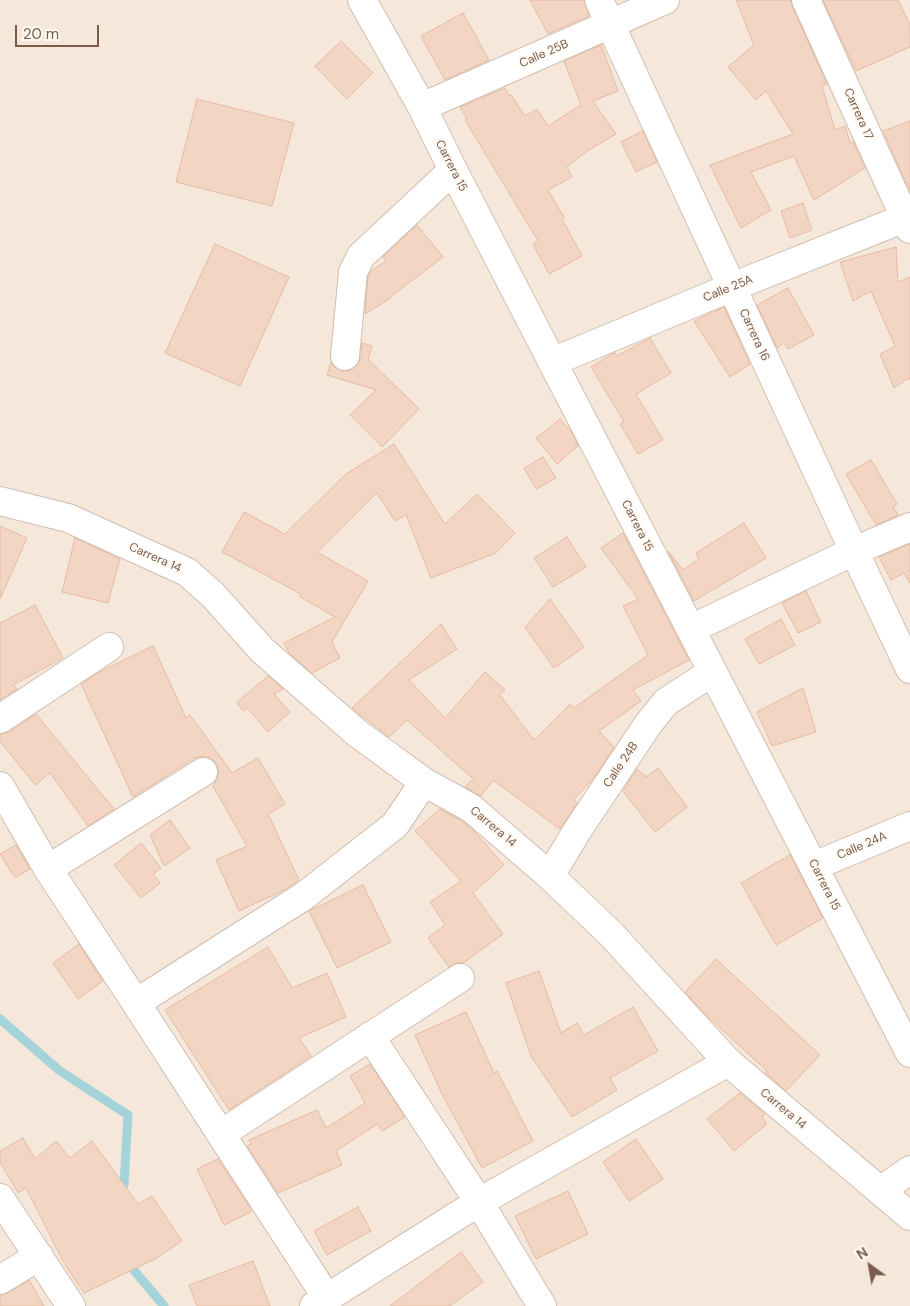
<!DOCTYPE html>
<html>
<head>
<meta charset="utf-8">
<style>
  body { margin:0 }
  #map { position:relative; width:910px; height:1306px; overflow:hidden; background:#fdf6ec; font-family:"DM Sans",sans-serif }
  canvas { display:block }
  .north { position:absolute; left:845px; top:1241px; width:50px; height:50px; -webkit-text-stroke:4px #fffaf3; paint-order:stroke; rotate:328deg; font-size:14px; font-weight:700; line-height:20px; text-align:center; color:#7a5c4d }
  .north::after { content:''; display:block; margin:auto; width:18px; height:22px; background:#7a5c4d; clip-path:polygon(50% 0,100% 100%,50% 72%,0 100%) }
  .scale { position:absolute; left:15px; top:25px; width:84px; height:22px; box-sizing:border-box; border:2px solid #7a5c4d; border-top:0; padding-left:6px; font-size:15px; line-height:18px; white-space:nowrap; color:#7a5c4d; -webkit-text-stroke:4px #fffaf3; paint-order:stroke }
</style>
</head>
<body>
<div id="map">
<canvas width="910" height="1306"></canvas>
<div class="north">N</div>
<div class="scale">20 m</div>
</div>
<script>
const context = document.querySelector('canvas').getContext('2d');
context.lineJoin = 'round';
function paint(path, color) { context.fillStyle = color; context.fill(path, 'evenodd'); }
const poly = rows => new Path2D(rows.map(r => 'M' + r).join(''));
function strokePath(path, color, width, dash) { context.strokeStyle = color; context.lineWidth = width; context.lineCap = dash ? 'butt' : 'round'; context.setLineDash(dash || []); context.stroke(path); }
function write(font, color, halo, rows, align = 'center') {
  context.font = font + ' "DM Sans",sans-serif'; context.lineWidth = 4; context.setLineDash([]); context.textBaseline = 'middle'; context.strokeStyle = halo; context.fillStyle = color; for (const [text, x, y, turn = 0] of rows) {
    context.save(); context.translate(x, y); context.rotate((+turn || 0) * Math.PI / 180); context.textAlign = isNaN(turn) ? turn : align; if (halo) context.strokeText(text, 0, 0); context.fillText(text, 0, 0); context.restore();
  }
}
paint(poly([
  [0,0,910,0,910,1306,0,1306]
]), '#f5e8da');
strokePath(poly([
  [0,1019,60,1071,128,1115,124,1184,120,1196],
  [127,1262,164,1306]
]), '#a5d3da', 9);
const building = poly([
  [530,0,584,0,589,16,548,34,530,0],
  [736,0,791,0,792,6,827,84,822,86,835,130,845,126,850,143,853,142,865,168,814,200,794,156,751,172,771,210,741,228,710,165,793,134,766,91,756,100,728,67,754,45,736,0],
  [823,0,898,0,910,25,910,47,856,71,823,0],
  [463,13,489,60,445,80,421,36,463,13],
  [341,41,373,73,347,99,315,66,341,41],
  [601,45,618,91,593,101,616,134,587,151,567,167,572,177,548,190,564,217,562,219,582,256,549,274,533,244,538,241,465,120,467,119,460,107,505,88,509,96,511,95,525,116,537,109,548,126,581,105,564,61,601,45],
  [197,99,294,123,272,206,176,182,197,99],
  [910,121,910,191,883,131,910,121],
  [643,131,657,162,636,172,621,142,643,131],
  [803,203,812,230,790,238,781,211,803,203],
  [417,225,443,257,390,297,391,298,365,314,368,276,371,271,386,261,383,257,417,225],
  [215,244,289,277,240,386,165,353,215,244],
  [896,247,898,282,910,277,910,380,909,378,894,388,880,354,895,346,871,291,853,301,840,262,896,247],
  [788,288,814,335,788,349,784,343,777,348,757,305,788,288],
  [724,307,750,364,730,377,694,321,724,307],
  [650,338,671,373,636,394,663,440,638,454,620,424,624,422,591,367,612,354,615,353,617,356,650,338],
  [362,343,372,346,368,359,419,409,382,447,350,415,376,390,327,375,331,362,336,368,343,371,351,370,357,365,361,357,362,343],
  [560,419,572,433,578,446,557,464,536,438,560,419],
  [394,444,445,524,477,494,515,533,496,553,431,578,406,515,395,521,377,493,317,552,368,581,332,642,340,658,312,673,289,653,284,643,335,617,300,597,301,594,222,552,244,512,285,534,346,474,394,444],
  [543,457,556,478,536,489,524,468,543,457],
  [871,460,897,504,893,507,898,515,876,525,846,474,871,460],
  [744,523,766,558,694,601,668,551,683,570,699,559,696,553,744,523],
  [0,526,27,538,0,599,0,526],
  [623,533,689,660,633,690,641,701,599,731,614,747,593,779,574,799,577,803,560,829,493,780,481,796,465,787,473,779,407,720,389,737,352,708,441,624,457,649,409,680,445,718,485,672,505,690,500,695,534,740,570,704,574,708,648,655,623,606,638,599,601,548,623,533],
  [567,537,586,567,553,587,534,558,567,537],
  [75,538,120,559,108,603,62,592,75,538],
  [910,544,910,583,904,573,891,580,879,557,910,544],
  [806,591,821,622,798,633,782,603,806,591],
  [550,599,584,647,554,668,525,627,550,599],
  [35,605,63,658,13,685,17,689,0,700,0,623,35,605],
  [781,619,795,645,759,664,745,639,781,619],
  [153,646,186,718,190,715,232,773,258,758,285,804,268,814,299,880,286,889,239,911,216,860,247,846,213,786,217,779,219,772,216,763,210,758,203,756,194,758,133,797,81,684,103,670,153,646],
  [268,676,283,689,274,694,290,712,268,732,247,708,243,711,237,702,268,676],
  [803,688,816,732,772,746,757,712,803,688],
  [36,714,114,809,88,826,50,773,35,785,0,741,0,734,9,732,36,714],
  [658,768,687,807,655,832,623,791,637,769,646,777,658,768],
  [440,809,462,821,474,831,504,865,473,893,503,934,463,963,459,962,449,967,428,938,445,925,430,902,461,881,415,831,440,809],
  [170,820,190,848,164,866,150,835,170,820],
  [141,843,161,868,153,874,160,883,141,898,114,865,141,843],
  [16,845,30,869,15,878,0,854,16,845],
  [790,855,823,918,776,945,741,883,790,855],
  [363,885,391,942,337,968,309,911,363,885],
  [79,944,103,981,78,999,53,963,79,944],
  [268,947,292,988,327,973,346,1017,299,1038,311,1056,229,1110,165,1010,268,947],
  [716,959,820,1055,786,1091,765,1072,767,1071,704,1013,685,992,716,959],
  [539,971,561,1033,577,1023,584,1035,633,1007,658,1051,610,1078,617,1090,572,1117,531,1056,506,983,539,971],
  [466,1012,494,1073,497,1071,533,1141,482,1168,443,1096,415,1035,466,1012],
  [370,1064,405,1117,382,1131,377,1124,336,1151,342,1165,278,1193,247,1146,251,1144,249,1140,317,1110,326,1128,365,1103,350,1076,370,1064],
  [740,1093,765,1114,762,1117,767,1124,734,1151,707,1119,740,1093],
  [23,1138,35,1159,56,1141,70,1158,92,1141,138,1204,152,1196,182,1241,155,1259,84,1293,64,1263,26,1188,18,1193,0,1162,0,1151,23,1138],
  [636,1139,663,1179,629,1201,603,1162,636,1139],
  [218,1159,249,1206,251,1212,224,1225,197,1169,218,1159],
  [568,1191,588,1234,536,1259,515,1216,568,1191],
  [358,1207,371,1231,327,1255,314,1231,358,1207],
  [461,1252,483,1282,450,1306,390,1306,461,1252],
  [253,1261,270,1306,197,1306,189,1285,253,1261],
  [29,1280,44,1306,0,1306,0,1296,8,1293,29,1280]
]);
paint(building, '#f3d5c3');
strokePath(building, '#e6bba3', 1);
const minor = poly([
  [362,0,422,107,453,170,910,1053],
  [599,0,854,551,910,669],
  [806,0,910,229],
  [422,107,665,0],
  [345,356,353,272,361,256,453,170],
  [552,362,732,287,905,218],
  [0,501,68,518,187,572,213,595,262,650,357,733,424,782,471,808,550,876,611,934,728,1062,910,1216],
  [691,629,854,551,910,527],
  [0,719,109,647],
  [0,786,48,869,136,1003,327,1298],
  [814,866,910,826],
  [48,869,203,772],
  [550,876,577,831,649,723,666,702,712,672],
  [136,1003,304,896,395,825,424,782],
  [370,1036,479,1202,542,1306],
  [221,1134,460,978],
  [880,1191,910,1170],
  [0,1198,71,1306],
  [0,1280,39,1256],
  [314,1306,479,1202,728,1062]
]);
strokePath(minor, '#d1beb0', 30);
strokePath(minor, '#fff', 28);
write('12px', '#7a5c4d', '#fffaf3', [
  ["Calle 25B",544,54,-24],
  ["Carrera 17",858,114,66],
  ["Carrera 15",451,166,63],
  ["Calle 25A",728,289,-22],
  ["Carrera 16",754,335,65],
  ["Carrera 15",637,526,63],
  ["Carrera 14",155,558,24],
  ["Calle 24B",621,765,-56],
  ["Carrera 14",493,827,40],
  ["Calle 24A",862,846,-23],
  ["Carrera 15",824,885,63],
  ["Carrera 14",783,1109,40]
]);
</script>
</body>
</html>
